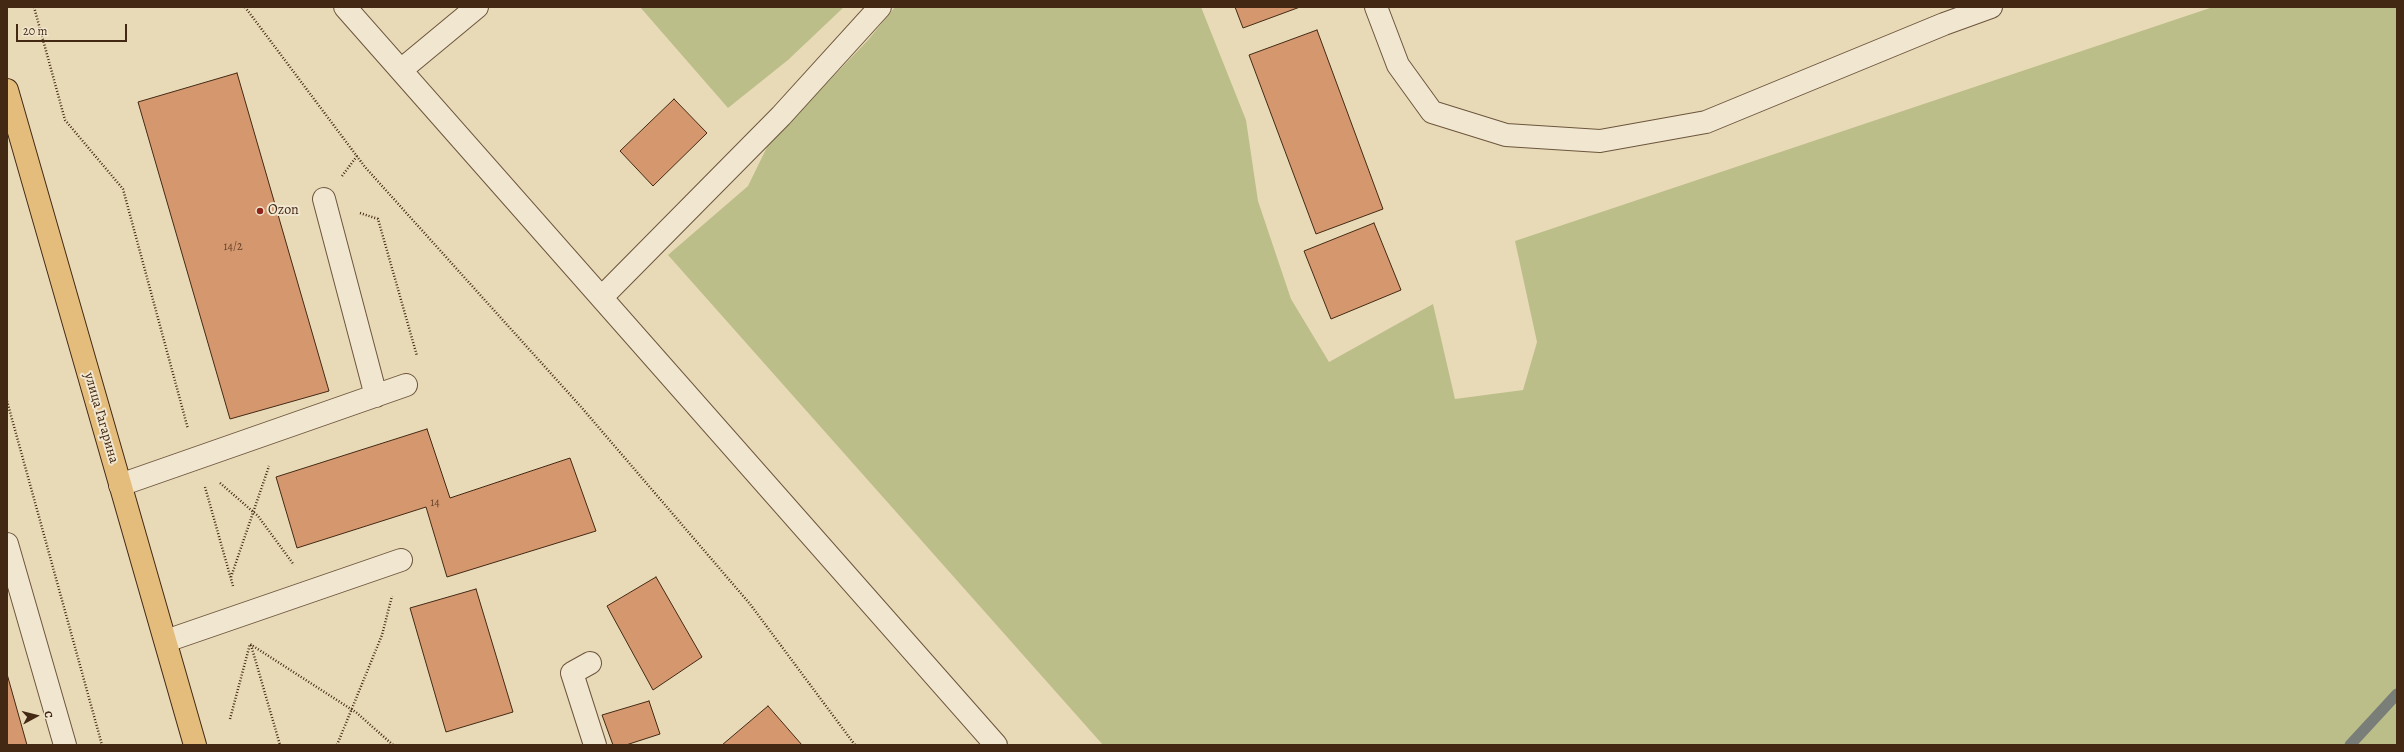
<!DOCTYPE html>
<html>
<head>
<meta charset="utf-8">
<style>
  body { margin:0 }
  #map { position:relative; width:2404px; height:752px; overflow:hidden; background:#e9dab7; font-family:Alegreya,serif }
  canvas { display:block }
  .frame { position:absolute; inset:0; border:8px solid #432914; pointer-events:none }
  .north { position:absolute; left:16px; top:696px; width:40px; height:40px; -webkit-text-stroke:3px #f1e7d0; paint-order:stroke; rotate:83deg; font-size:11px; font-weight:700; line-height:16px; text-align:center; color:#432914 }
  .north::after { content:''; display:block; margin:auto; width:14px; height:18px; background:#432914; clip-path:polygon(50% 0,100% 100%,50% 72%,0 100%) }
  .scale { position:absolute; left:16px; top:24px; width:111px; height:18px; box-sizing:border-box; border:2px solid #432914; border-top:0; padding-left:5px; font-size:12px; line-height:14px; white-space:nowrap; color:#432914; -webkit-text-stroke:3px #f1e7d0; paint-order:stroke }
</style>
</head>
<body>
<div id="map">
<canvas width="2404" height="752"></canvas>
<div class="frame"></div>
<div class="north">С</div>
<div class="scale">20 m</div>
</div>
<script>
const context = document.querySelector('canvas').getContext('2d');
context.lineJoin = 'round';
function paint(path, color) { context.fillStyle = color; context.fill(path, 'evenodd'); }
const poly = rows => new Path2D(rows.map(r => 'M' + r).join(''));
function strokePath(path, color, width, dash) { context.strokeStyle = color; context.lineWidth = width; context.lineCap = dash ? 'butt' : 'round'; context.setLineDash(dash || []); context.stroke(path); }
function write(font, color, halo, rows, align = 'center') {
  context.font = font + ' Alegreya,serif'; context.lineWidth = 4; context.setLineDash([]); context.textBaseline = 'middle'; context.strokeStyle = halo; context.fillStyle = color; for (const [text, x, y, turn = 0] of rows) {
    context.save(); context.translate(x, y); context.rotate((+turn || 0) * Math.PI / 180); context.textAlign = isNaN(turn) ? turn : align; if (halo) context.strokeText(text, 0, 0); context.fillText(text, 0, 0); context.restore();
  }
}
paint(poly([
  [640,7,844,7,788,60,728,108],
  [895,7,1201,7,1246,120,1258,201,1291,299,1329,362,1433,304,1455,399,1523,390,1537,342,1515,241,2213,7,2397,7,2397,745,1103,745,668,255,748,186,768,145,868,40]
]), '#bcbe8a');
strokePath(poly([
  [2350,745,2397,694]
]), '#797e78', 11);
const building = poly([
  [1235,7,1300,7,1243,28,1235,7],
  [1317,30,1383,209,1316,234,1249,55,1317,30],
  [237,73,329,391,230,419,138,102,237,73],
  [674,99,707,133,653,186,620,151,674,99],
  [1374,223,1401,290,1331,319,1304,251,1374,223],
  [427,429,450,498,570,458,596,531,447,577,426,507,297,548,276,477,427,429],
  [656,577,702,657,653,690,607,606,656,577],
  [476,589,513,712,446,732,410,608,476,589],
  [7,674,27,745,7,745,7,674],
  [649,701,660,734,626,745,613,745,602,715,649,701],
  [768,706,802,745,722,745,768,706]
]);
paint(building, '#d4976e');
strokePath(building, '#432914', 1);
const minor = poly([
  [345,7,996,745],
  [1376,7,1398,65,1432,112,1506,135,1600,141,1706,122,1944,24,1991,7],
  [401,70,477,7],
  [324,199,376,396],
  [602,297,781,116,880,7],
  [120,485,406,385],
  [7,544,65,745],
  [166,641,401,560],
  [590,663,572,673,595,745]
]);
const major = poly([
  [7,90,195,745]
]);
strokePath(minor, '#6c553d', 24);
strokePath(major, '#432914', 24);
strokePath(poly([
  [34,7,65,120,123,189,188,429],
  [245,7,365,167,582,408,750,604,855,745],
  [342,176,357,156],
  [360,213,378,219,417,356],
  [7,401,102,745],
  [220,483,258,516,294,565],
  [205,487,233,586],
  [231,577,269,466],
  [251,645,280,745],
  [230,719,250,644,357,713,393,745],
  [337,745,382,635,392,596]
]), '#432914', 2.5, [1, 2]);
strokePath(minor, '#f1e7d0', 22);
strokePath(major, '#e4bd7c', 22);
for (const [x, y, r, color] of [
  [260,211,4,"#8f2418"]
]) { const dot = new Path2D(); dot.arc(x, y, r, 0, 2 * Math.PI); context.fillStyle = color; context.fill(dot); strokePath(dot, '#f1e7d0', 1.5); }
write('12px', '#67442a', null, [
  ["14/2",233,247],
  ["14",435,503]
]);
write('14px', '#432914', '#f1e7d0', [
  ["Ozon",268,211]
], 'left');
write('14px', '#432914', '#f1e7d0', [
  ["улица Гагарина",101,418,74]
]);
</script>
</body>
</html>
